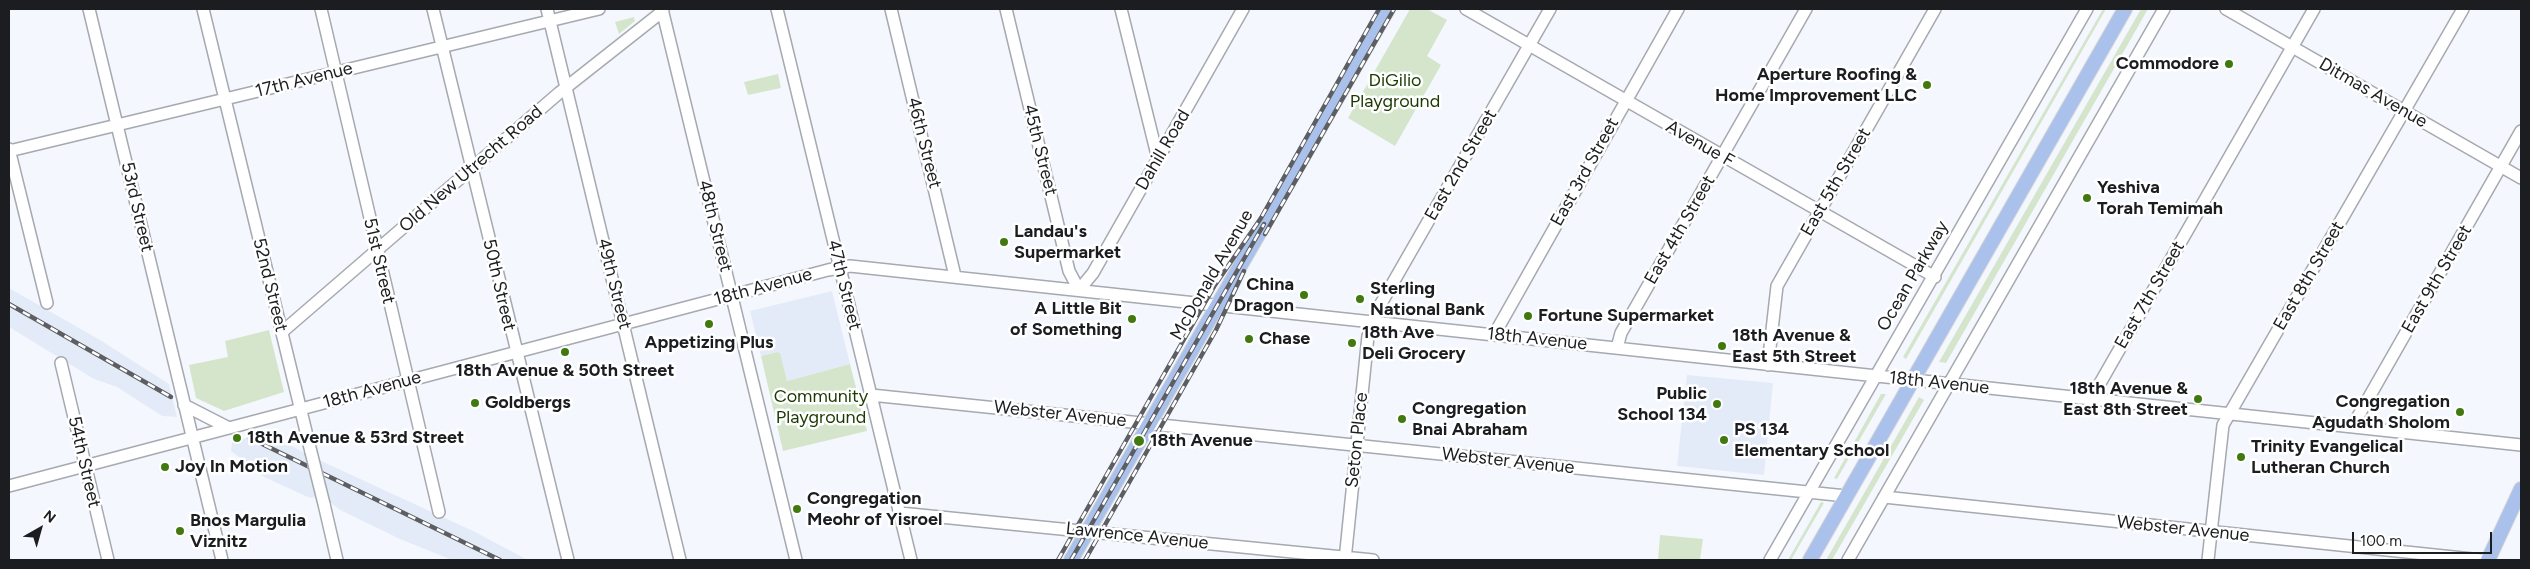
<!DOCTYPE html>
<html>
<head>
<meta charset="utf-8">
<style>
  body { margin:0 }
  #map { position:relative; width:2530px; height:569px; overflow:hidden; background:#f4f8fe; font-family:Figtree,sans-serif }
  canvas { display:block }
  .frame { position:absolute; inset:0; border:10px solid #1c1d20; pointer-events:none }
  .north { position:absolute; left:15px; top:504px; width:50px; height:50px; -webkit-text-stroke:4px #fff; paint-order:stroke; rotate:38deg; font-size:14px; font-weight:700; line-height:20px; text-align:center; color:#1c1d20 }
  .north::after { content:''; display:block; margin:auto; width:18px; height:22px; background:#1c1d20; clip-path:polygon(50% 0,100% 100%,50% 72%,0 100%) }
  .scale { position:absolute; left:2352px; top:532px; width:140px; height:22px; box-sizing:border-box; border:2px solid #1c1d20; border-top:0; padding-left:6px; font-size:15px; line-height:18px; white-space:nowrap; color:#1c1d20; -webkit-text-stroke:4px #fff; paint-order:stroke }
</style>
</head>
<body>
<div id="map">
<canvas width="2530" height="569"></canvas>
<div class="frame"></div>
<div class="north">N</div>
<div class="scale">100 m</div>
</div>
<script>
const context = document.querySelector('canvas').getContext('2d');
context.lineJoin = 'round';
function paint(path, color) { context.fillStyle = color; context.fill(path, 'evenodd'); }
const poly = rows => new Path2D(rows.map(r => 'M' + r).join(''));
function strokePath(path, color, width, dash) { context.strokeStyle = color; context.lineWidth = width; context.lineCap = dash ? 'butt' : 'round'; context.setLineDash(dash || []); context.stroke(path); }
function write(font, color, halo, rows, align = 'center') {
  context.font = font + ' Figtree,sans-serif'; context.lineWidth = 5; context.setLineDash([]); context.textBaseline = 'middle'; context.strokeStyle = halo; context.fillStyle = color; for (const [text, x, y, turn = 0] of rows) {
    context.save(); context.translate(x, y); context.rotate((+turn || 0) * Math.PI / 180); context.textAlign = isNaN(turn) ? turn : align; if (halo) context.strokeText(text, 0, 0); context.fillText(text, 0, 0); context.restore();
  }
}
paint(poly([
  [9,288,100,340,169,384,177,417,162,416,117,387,94,379,9,327],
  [832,291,850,364,787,381,777,352,761,356,750,311],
  [1687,375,1773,383,1764,475,1677,466],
  [268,432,306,454,473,531,528,560,452,560,400,539,340,510,331,503,316,497,310,498,264,477,231,451,232,442]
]), '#e4ebf8');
paint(poly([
  [1410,9,1427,9,1447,20,1427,56,1441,65,1395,146,1348,118],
  [2103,9,2106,9,1906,359,1903,357],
  [2141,9,2148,9,1946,363,1939,362],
  [634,17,635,21,619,34,615,22],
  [778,74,781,88,748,95,744,82],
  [269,330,284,392,224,411,196,398,189,365,228,357,225,341],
  [777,352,780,353,787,381,850,364,867,431,783,451,761,356],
  [1881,394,1886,394,1837,479,1834,478],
  [1919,397,1924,400,1832,560,1826,560],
  [1821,502,1824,503,1791,560,1788,560],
  [1660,535,1703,539,1700,560,1658,560]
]), '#d5e5cc');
const minor = poly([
  [89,9,222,560],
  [203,9,311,452],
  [321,9,439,512],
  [433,9,568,560],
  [547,9,680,560],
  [662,9,796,560],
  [777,9,911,560],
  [891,9,955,276],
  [1006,9,1069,271,1079,290,1093,273,1243,9],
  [1121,9,1158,159],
  [1466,9,1935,277],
  [2226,9,2521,178],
  [9,149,47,303],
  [9,151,599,9],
  [282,332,559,93,663,11],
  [1494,335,1678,9],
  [1617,348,1621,333,1806,9],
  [61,363,108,560],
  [1768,365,1777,286,1935,9],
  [871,395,1846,496],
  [2091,399,2314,9],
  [184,405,229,428],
  [2352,427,2521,131],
  [9,486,828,270,850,266,2521,445],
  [1884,497,2482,560],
  [324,504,337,560],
  [900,513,1373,560],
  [1345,560,1368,336,1379,307,1550,9],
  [1770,560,2087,9],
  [1848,560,2164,9],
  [2208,560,2223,425,2463,9]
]);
const major = poly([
  [1071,560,1388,9],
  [1810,560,2125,9],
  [2488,560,2521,489]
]);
strokePath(minor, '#a6a9af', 14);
strokePath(major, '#d6d6d7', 16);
strokePath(minor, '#fff', 11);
strokePath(major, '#aac1ec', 14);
const rail = poly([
  [1265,234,1394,9],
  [9,304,171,397],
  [250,438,500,560],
  [1058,560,1215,285,1261,218,1379,9],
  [1071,560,1264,224],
  [1085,560,1216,330,1244,271]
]);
strokePath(rail, '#5c5e62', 4.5);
strokePath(rail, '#fff', 2.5, [8]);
const minorBridge = poly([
  [311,452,324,504]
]);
strokePath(minorBridge, '#a6a9af', 14, []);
strokePath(minorBridge, '#fff', 11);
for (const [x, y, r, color] of [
  [2229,64,5,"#42790e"],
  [1927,85,5,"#42790e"],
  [2087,198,5,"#42790e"],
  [1004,242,5,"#42790e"],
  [1304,295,5,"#42790e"],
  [1360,299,5,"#42790e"],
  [1528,316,5,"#42790e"],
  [1132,319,5,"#42790e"],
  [709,324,5,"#42790e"],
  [1249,339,5,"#42790e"],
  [1352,343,5,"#42790e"],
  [1722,346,5,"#42790e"],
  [565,352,5,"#42790e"],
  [2198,399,5,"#42790e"],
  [475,403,5,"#42790e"],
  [1717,404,5,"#42790e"],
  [2460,412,5,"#42790e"],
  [1402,419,5,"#42790e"],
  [237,438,5,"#42790e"],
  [1724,440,5,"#42790e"],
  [1139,441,6,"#42790e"],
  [2241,457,5,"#42790e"],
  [165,467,5,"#42790e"],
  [797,509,5,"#42790e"],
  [180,531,5,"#42790e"]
]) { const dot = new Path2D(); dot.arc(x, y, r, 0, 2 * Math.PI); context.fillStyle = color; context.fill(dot); strokePath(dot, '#fff', 2); }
write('bold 18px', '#1c1d20', '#fff', [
  ["Commodore",2219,64,"right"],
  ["Aperture Roofing &",1917,75,"right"],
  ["Home Improvement LLC",1917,96,"right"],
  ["Yeshiva",2097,188],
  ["Torah Temimah",2097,209],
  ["Landau's",1014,232],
  ["Supermarket",1014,253],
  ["China",1294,285,"right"],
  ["Dragon",1294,306,"right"],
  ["Sterling",1370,289],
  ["National Bank",1370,310],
  ["A Little Bit",1122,309,"right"],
  ["of Something",1122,330,"right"],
  ["Fortune Supermarket",1538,316],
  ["18th Ave",1362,333],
  ["Deli Grocery",1362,354],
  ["18th Avenue &",1732,336],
  ["East 5th Street",1732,357],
  ["Chase",1259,339],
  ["Appetizing Plus",709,343,"center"],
  ["18th Avenue & 50th Street",565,371,"center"],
  ["18th Avenue &",2188,389,"right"],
  ["East 8th Street",2188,410,"right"],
  ["Public",1707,394,"right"],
  ["School 134",1707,415,"right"],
  ["Congregation",2450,402,"right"],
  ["Agudath Sholom",2450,423,"right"],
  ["Goldbergs",485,403],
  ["Congregation",1412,409],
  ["Bnai Abraham",1412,430],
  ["PS 134",1734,430],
  ["Elementary School",1734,451],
  ["18th Avenue & 53rd Street",247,438],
  ["18th Avenue",1150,441],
  ["Trinity Evangelical",2251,447],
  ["Lutheran Church",2251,468],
  ["Joy In Motion",175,467],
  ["Congregation",807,499],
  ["Meohr of Yisroel",807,520],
  ["Bnos Margulia",190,521],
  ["Viznitz",190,542]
], 'left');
write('18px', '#1c1d20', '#fff', [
  ["17th Avenue",304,80,-14],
  ["Ditmas Avenue",2373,93,30],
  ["46th Street",924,143,76],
  ["Avenue F",1700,144,30],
  ["45th Street",1040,150,76],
  ["Dahill Road",1163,150,-60],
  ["East 2nd Street",1461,165,-60],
  ["Old New Utrecht Road",471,169,-41],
  ["East 3rd Street",1585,172,-61],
  ["East 5th Street",1836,182,-60],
  ["53rd Street",137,207,77],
  ["48th Street",715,226,76],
  ["East 4th Street",1680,230,-60],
  ["51st Street",379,261,77],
  ["McDonald Avenue",1212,275,-60],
  ["Ocean Parkway",1913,276,-60],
  ["East 8th Street",2309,276,-60],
  ["East 9th Street",2437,279,-60],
  ["49th Street",614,284,76],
  ["52nd Street",270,285,76],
  ["50th Street",499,285,77],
  ["47th Street",844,285,76],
  ["18th Avenue",763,287,-15],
  ["East 7th Street",2150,295,-60],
  ["18th Avenue",1537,339,6],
  ["18th Avenue",1939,383,6],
  ["18th Avenue",372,390,-15],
  ["Webster Avenue",1060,414,6],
  ["Seton Place",1357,440,-84],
  ["Webster Avenue",1508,461,6],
  ["54th Street",84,462,77],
  ["Webster Avenue",2183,529,6],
  ["Lawrence Avenue",1137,536,6]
]);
write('18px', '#1b3900', '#fff', [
  ["DiGilio",1395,81],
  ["Playground",1395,102],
  ["Community",821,397],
  ["Playground",821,418]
]);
</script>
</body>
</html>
